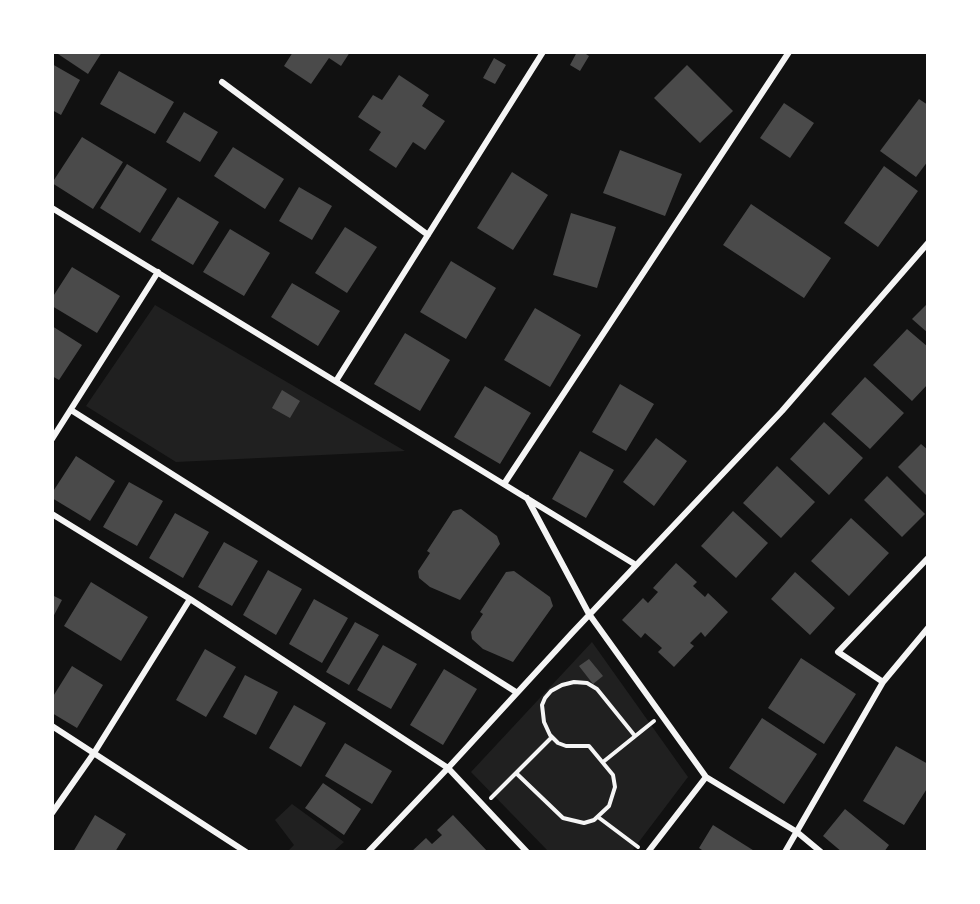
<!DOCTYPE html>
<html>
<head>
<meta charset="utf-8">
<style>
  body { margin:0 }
  #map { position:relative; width:980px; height:904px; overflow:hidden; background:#111; font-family:Karla,sans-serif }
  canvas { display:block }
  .frame { position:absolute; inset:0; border:54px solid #fff; pointer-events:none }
</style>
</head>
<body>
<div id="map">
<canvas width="980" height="904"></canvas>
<div class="frame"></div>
</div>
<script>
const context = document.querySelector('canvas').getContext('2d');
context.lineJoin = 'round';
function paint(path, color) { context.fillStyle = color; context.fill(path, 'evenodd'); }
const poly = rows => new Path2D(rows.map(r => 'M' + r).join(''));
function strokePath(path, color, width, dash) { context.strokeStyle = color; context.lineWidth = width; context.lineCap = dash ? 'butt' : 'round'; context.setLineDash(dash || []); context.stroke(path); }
paint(poly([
  [155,305,405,451,176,462,86,406],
  [592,642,688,777,632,851,549,852,471,772],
  [292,804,344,842,334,851,288,851,294,845,275,820]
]), '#202020');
paint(poly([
  [55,52,102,52,88,74],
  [293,52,350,52,341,66,329,58,311,84,284,66],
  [577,52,583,52,589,56,580,71,570,65],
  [494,58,506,65,495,84,483,78],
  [52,64,80,80,61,115,52,110],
  [687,65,733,111,700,143,654,98],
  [119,71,174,102,155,134,100,104],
  [399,75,429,95,422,106,445,121,425,150,413,142,396,168,369,150,381,132,358,117,373,95,382,100],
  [919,99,928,105,928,161,916,177,880,151],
  [784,103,814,123,790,158,760,138],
  [184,112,218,132,200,162,166,142],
  [82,137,123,162,93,209,52,183],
  [233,147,284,179,265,209,214,176],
  [620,150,682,174,665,216,603,193],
  [127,164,167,189,140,233,100,208],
  [884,166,918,191,878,247,844,223],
  [512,172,548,195,513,250,477,228],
  [299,187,332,206,312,240,279,221],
  [178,197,219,222,193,265,151,240],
  [751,204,831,258,804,298,723,245],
  [571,213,616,227,597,288,553,275],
  [345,227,377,247,347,293,315,273],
  [230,229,270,253,244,296,203,272],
  [451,261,496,288,466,339,420,312],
  [72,267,120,296,97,333,52,306,52,298],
  [292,283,340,311,318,346,271,317],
  [928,303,928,333,912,319],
  [535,308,581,335,550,387,504,360],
  [52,326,82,345,59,380,52,376],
  [907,329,928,347,928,384,912,401,873,365],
  [405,333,450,360,420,411,374,384],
  [865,377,904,413,870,449,831,414],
  [620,384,654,404,626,451,592,432],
  [485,386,531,413,500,464,454,437],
  [282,390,300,401,290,418,272,408],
  [824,422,863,458,829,495,790,459],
  [656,438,687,461,654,506,623,482],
  [921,444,928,450,928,497,898,467],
  [580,451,614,470,586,518,552,499],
  [76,456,115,481,90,521,52,498,52,493],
  [777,466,815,502,781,538,743,503],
  [887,476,925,514,902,537,864,500],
  [129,482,163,501,137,546,103,527],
  [461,509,497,536,500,544,460,600,430,587,419,578,418,571,430,553,427,551,453,511],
  [733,511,768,543,736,578,701,546],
  [175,513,209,532,183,578,149,558],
  [851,518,889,553,849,596,811,561],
  [224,542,258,561,232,606,198,587],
  [676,563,697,582,693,586,705,597,708,593,728,612,705,637,701,632,690,643,694,646,674,667,658,652,662,648,645,633,641,638,622,620,643,598,648,603,658,592,653,588],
  [268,570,302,589,276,635,243,615],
  [514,571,550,597,553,606,513,662,483,649,472,639,471,632,483,614,480,612,506,572],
  [795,572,835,608,810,635,771,599],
  [91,582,148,617,121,661,64,626],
  [52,595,62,600,52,619],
  [314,599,348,618,322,663,289,644],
  [355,622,379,635,349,685,326,672],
  [383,645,417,664,391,709,357,690],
  [205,649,236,667,206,717,176,700],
  [801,658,856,694,824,744,768,708],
  [589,659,603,676,593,684,579,666],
  [72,666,103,685,77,728,52,713,52,698],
  [444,669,477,689,443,745,410,725],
  [245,675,278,692,256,735,223,717],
  [294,705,326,723,301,767,269,748],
  [762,718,817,754,784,804,729,768],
  [345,743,392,771,372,804,325,776],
  [896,746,928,764,928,787,904,825,863,801],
  [323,783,361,809,344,835,305,808],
  [845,809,889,845,884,852,842,852,823,836],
  [95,815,126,834,115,852,73,852],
  [453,815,488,852,411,852,426,838,432,844,442,835,437,830],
  [713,825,756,852,705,852,699,848]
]), '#4a4a4a');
strokePath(poly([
  [603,762,654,721],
  [516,773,563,818,584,823,594,820,609,806,615,787,613,775,589,746,566,746,558,743,550,735,544,722,542,705,545,698,551,691,562,685,574,682,587,683,597,689,635,736],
  [491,798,552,737],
  [598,817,638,847]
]), '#f5f5f5', 4);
strokePath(poly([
  [222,82,428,235],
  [52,208,636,565],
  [336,381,543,52],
  [71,410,516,692],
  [52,439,158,272],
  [504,484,789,52],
  [527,498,589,614,706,777,797,832,821,852],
  [52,514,190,599,448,768,527,852],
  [883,682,928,628],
  [52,726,246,852],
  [52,813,94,753,190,599],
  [368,852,448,768,573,632,782,411,928,243],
  [648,852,706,777],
  [785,852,883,682,838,652,928,558]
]), '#f5f5f5', 6);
</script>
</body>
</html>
